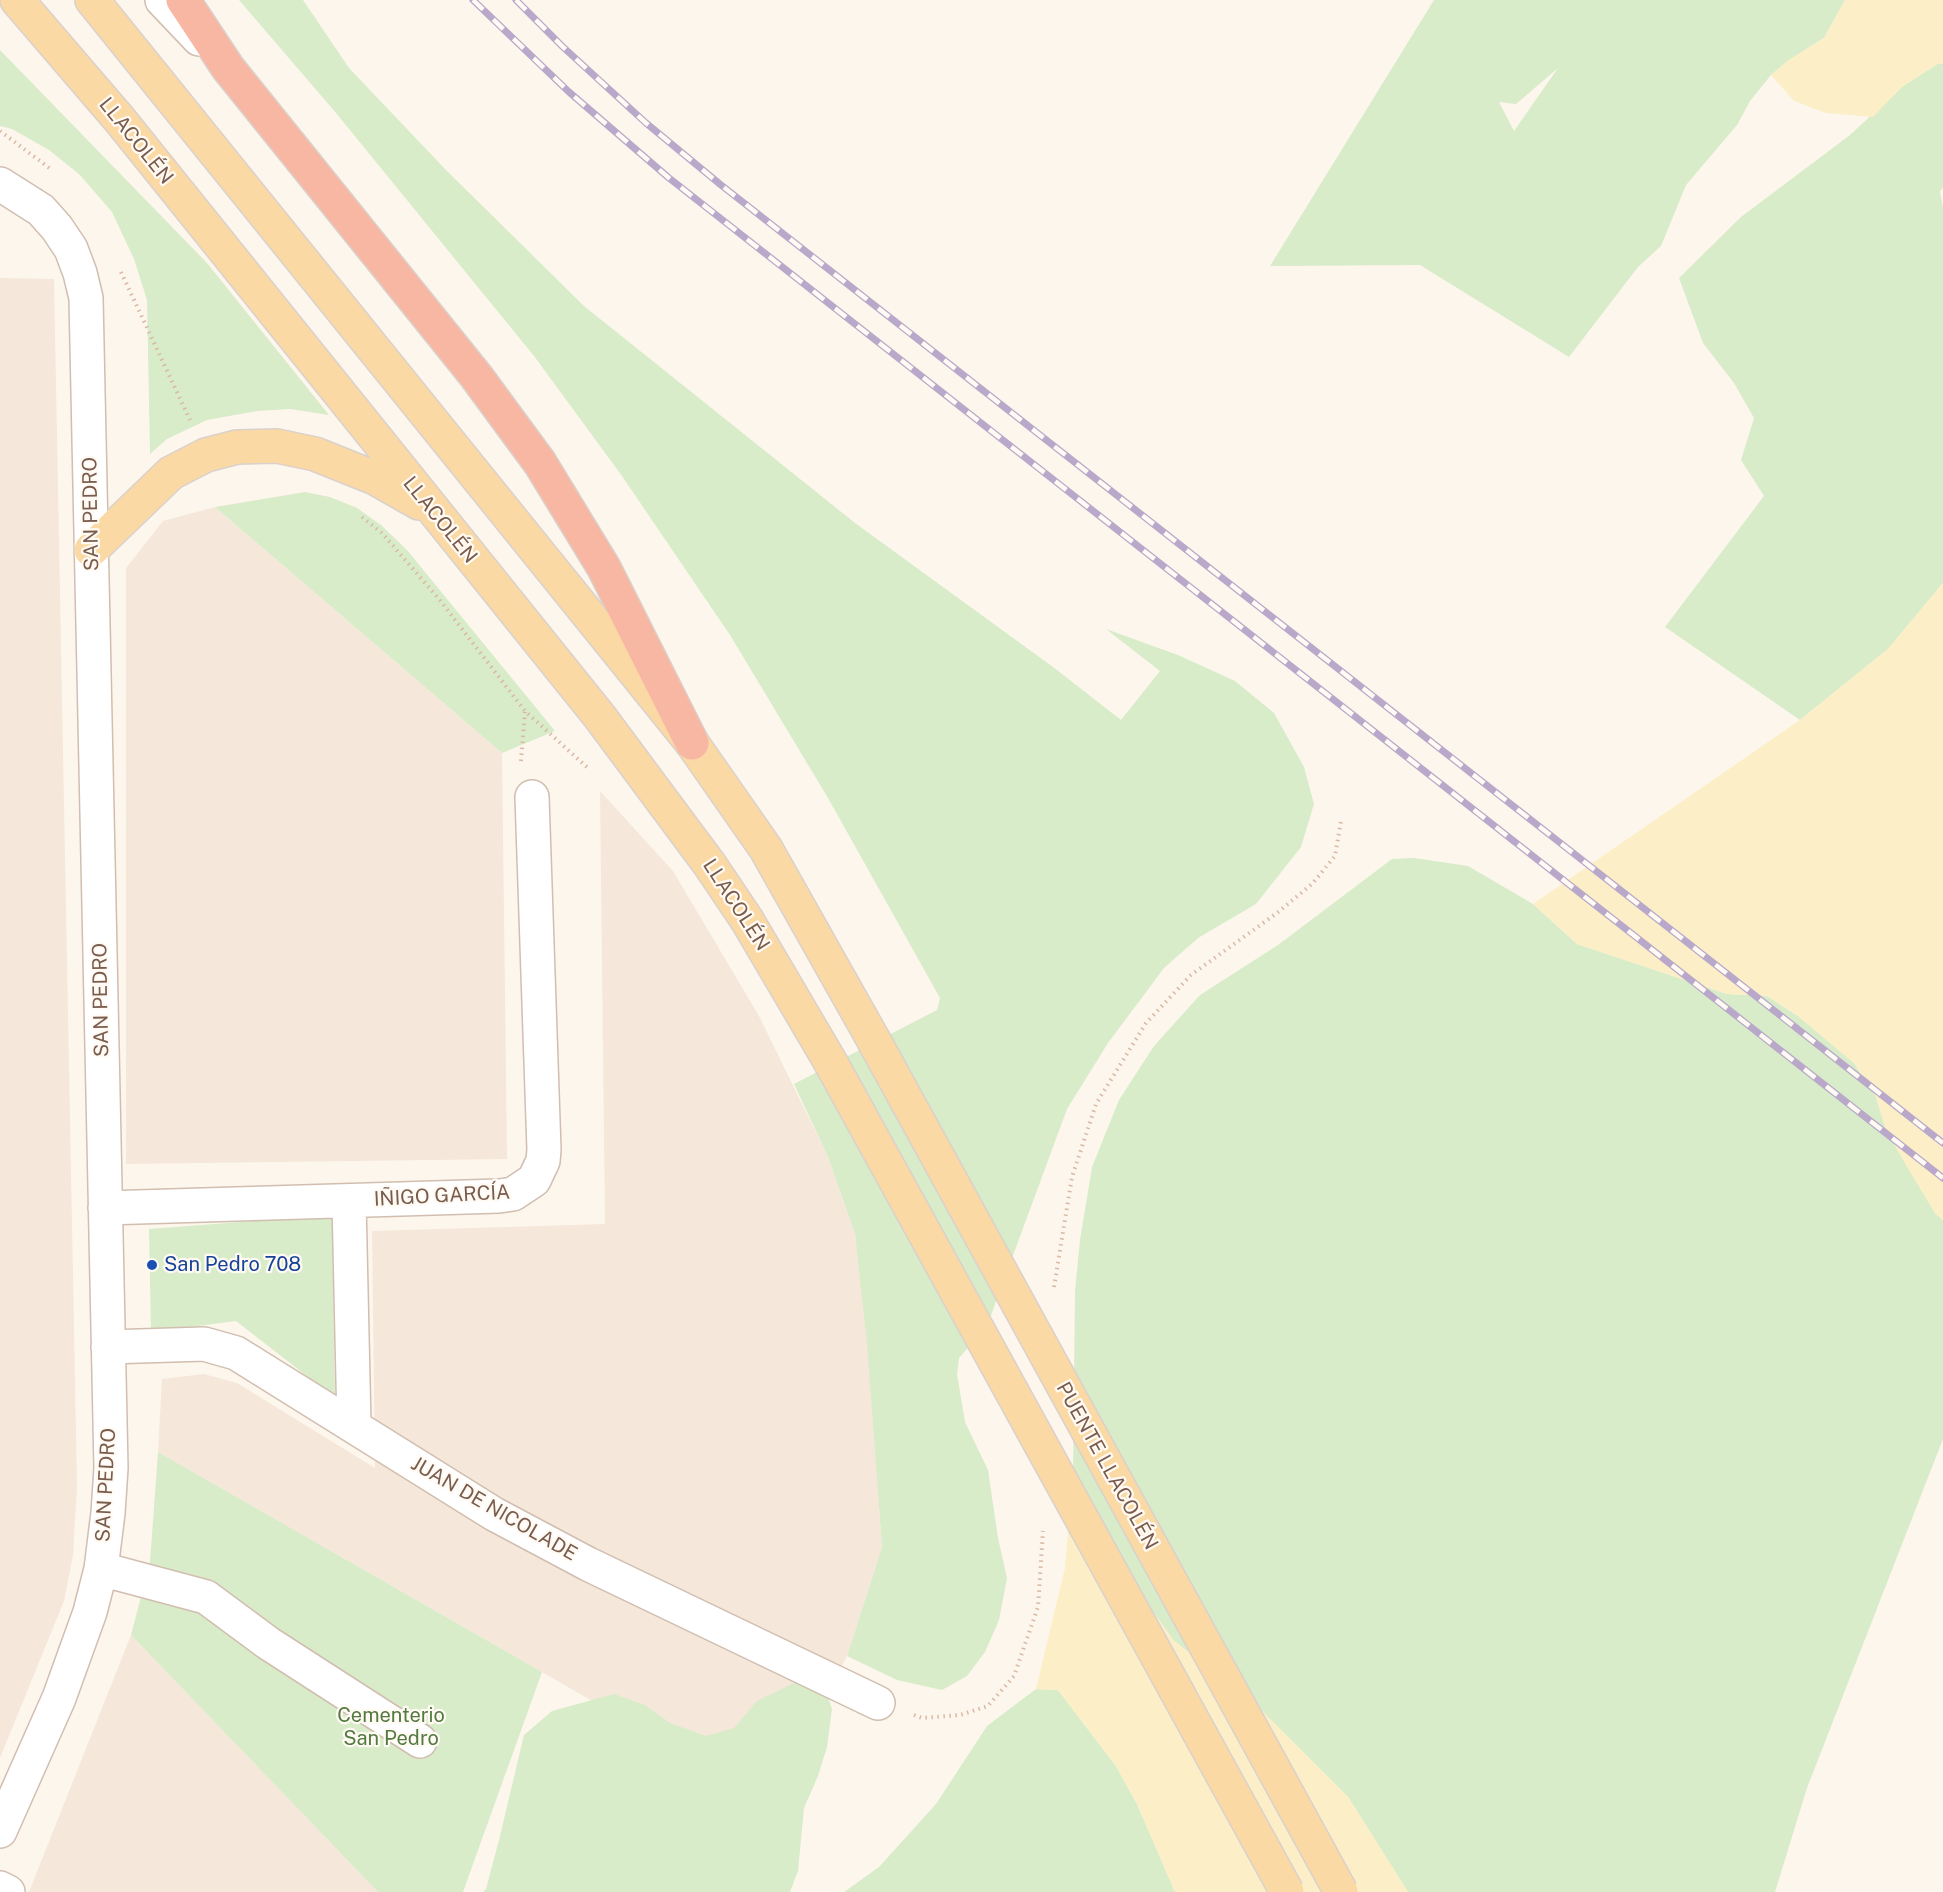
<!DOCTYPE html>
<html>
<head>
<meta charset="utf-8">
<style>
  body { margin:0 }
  canvas { display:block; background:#fdf6ec }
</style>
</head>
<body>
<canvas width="1943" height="1892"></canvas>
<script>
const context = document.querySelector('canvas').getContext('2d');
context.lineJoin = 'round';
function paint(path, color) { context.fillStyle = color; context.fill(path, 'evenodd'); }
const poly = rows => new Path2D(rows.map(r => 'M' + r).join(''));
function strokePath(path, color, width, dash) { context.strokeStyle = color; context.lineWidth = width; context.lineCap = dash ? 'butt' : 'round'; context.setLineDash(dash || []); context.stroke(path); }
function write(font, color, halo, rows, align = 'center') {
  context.font = font + ' "Public Sans",sans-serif'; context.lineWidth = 4.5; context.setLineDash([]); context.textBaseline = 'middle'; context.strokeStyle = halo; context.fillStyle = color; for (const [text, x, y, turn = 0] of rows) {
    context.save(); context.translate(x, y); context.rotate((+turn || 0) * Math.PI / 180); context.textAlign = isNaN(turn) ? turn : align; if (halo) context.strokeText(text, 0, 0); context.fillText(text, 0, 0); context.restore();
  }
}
paint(poly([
  [0,278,54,279,77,1486,73,1555,64,1601,0,1758],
  [215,507,502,753,507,1159,126,1164,126,568,163,521],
  [600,791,673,871,759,1016,828,1157,855,1234,867,1337,882,1547,847,1656,772,1804,158,1452,162,1379,204,1374,237,1383,375,1468,372,1231,605,1224],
  [131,1635,378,1892,29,1892]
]), '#f5e8da');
paint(poly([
  [239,0,303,0,349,68,446,170,584,306,855,523,1053,667,1121,720,1160,671,1106,629,1178,655,1235,681,1274,713,1304,767,1314,804,1301,847,1256,904,1198,938,1164,968,1108,1043,1067,1109,987,1326,959,1358,957,1374,965,1422,988,1470,998,1538,1007,1578,999,1620,985,1652,967,1676,942,1690,897,1680,847,1656,882,1547,867,1344,855,1234,828,1157,794,1084,937,1010,940,998,828,798,730,635,622,476,534,356,336,113],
  [1434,0,1845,0,1824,38,1789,60,1771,75,1750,101,1737,125,1686,185,1661,246,1638,267,1569,357,1420,265,1270,266],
  [1558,68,1514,131,1499,102,1516,104],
  [0,50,207,263,329,415,290,409,257,411,207,420,167,439,150,454,147,300,134,259,112,212,80,175,49,150,12,129,0,126],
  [1939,63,1943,64,1943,187,1940,192,1943,207,1943,583,1888,649,1800,720,1665,627,1764,496,1741,460,1754,418,1734,383,1703,343,1679,278,1741,217,1850,135,1903,86],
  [305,492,330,497,357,508,381,525,407,550,555,731,502,753,215,507],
  [1414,858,1468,866,1533,904,1577,944,1727,994,1767,996,1798,1016,1854,1063,1876,1097,1886,1130,1935,1213,1943,1220,1943,1439,1807,1788,1775,1892,1408,1892,1348,1797,1247,1696,1174,1641,1112,1555,1073,1477,1075,1291,1080,1240,1092,1167,1119,1100,1154,1046,1200,995,1278,945,1392,859],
  [332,1215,335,1398,236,1321,151,1332,149,1229],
  [158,1452,542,1672,463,1892,378,1892,131,1635,150,1562],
  [796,1682,824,1685,832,1709,827,1747,818,1776,804,1808,798,1871,790,1892,483,1892,486,1889,499,1840,524,1735,552,1711,614,1694,645,1705,670,1723,706,1736,734,1728,757,1701],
  [1036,1689,1058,1690,1116,1766,1137,1804,1175,1892,844,1892,879,1867,936,1804,987,1726]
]), '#d8ecc9');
paint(poly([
  [1845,0,1943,0,1943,64,1939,63,1903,86,1873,117,1826,113,1794,101,1771,75,1789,60,1824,38],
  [1943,583,1943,1220,1935,1213,1907,1167,1886,1130,1876,1097,1854,1063,1798,1016,1767,996,1727,994,1577,944,1533,904,1800,720,1888,649],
  [1073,1477,1112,1555,1174,1641,1247,1696,1348,1797,1408,1892,1175,1892,1137,1804,1116,1766,1058,1690,1036,1689,1065,1568]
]), '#fcefc7');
const minor = poly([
  [162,0,199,39],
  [0,184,41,210,57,228,71,249,80,273,86,298,111,1468,108,1513,101,1569,90,1612,59,1698,0,1831],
  [349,1201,354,1425],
  [105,1208,499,1196,513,1194,534,1180,543,1161,544,1150,532,797],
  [108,1347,204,1344,236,1353,494,1514,588,1564,878,1703],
  [101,1569,206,1597,268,1643,420,1741],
  [0,1888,8,1892]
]);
const major = poly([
  [17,0,120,120,600,717,710,865,747,920,831,1063],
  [92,0,692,743,766,849,873,1039],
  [91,550,171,473,206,455,237,447,277,446,315,454,375,478,419,503]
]);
const highway = poly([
  [183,0,228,68,476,376,540,463,604,568,692,743]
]);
strokePath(minor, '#d1beb0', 36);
strokePath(major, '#dad1cd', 36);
strokePath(highway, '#dad1cd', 36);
strokePath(poly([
  [0,131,52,170],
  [121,272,190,420],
  [362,517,382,533,439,599,525,711,589,769],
  [521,761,525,712],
  [1054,1287,1072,1177,1096,1104,1146,1023,1191,975,1277,913,1312,884,1335,856,1341,821],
  [914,1715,922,1718,960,1715,988,1706,1014,1676,1038,1607,1043,1531]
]), '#d9b8a5', 4, [1.5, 4.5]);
strokePath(minor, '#fff', 33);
strokePath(major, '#fbd9a5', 33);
strokePath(highway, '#f7b7a3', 33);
const rail = poly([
  [473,0,569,92,669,178,1943,1178],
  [516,0,563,47,646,123,721,185,1943,1143]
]);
strokePath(rail, '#b9a8c9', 7);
strokePath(rail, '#fffaf3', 4.5, [14]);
const majorBridge = poly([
  [873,1039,1341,1892],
  [831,1063,1287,1892]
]);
strokePath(majorBridge, '#dad1cd', 36, []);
strokePath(majorBridge, '#fbd9a5', 33);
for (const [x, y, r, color] of [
  [152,1265,6,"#1a4fb4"]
]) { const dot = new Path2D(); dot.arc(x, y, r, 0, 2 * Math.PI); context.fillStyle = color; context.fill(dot); strokePath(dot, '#fffaf3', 2); }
write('20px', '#7a5c4d', '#fffaf3', [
  ["LLACOLÉN",136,141,51],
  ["SAN PEDRO",91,514,-91],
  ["LLACOLÉN",440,520,51],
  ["LLACOLÉN",736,905,57],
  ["SAN PEDRO",101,1000,-91],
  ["IÑIGO GARCÍA",442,1196,-3],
  ["PUENTE LLACOLÉN",1107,1466,61],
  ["SAN PEDRO",106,1485,-87],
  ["JUAN DE NICOLADE",494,1509,30]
]);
write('20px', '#164399', '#fffaf3', [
  ["San Pedro 708",164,1265]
], 'left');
write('20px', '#537a41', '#fffaf3', [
  ["Cementerio",391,1716],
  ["San Pedro",391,1739]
]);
</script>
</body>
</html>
